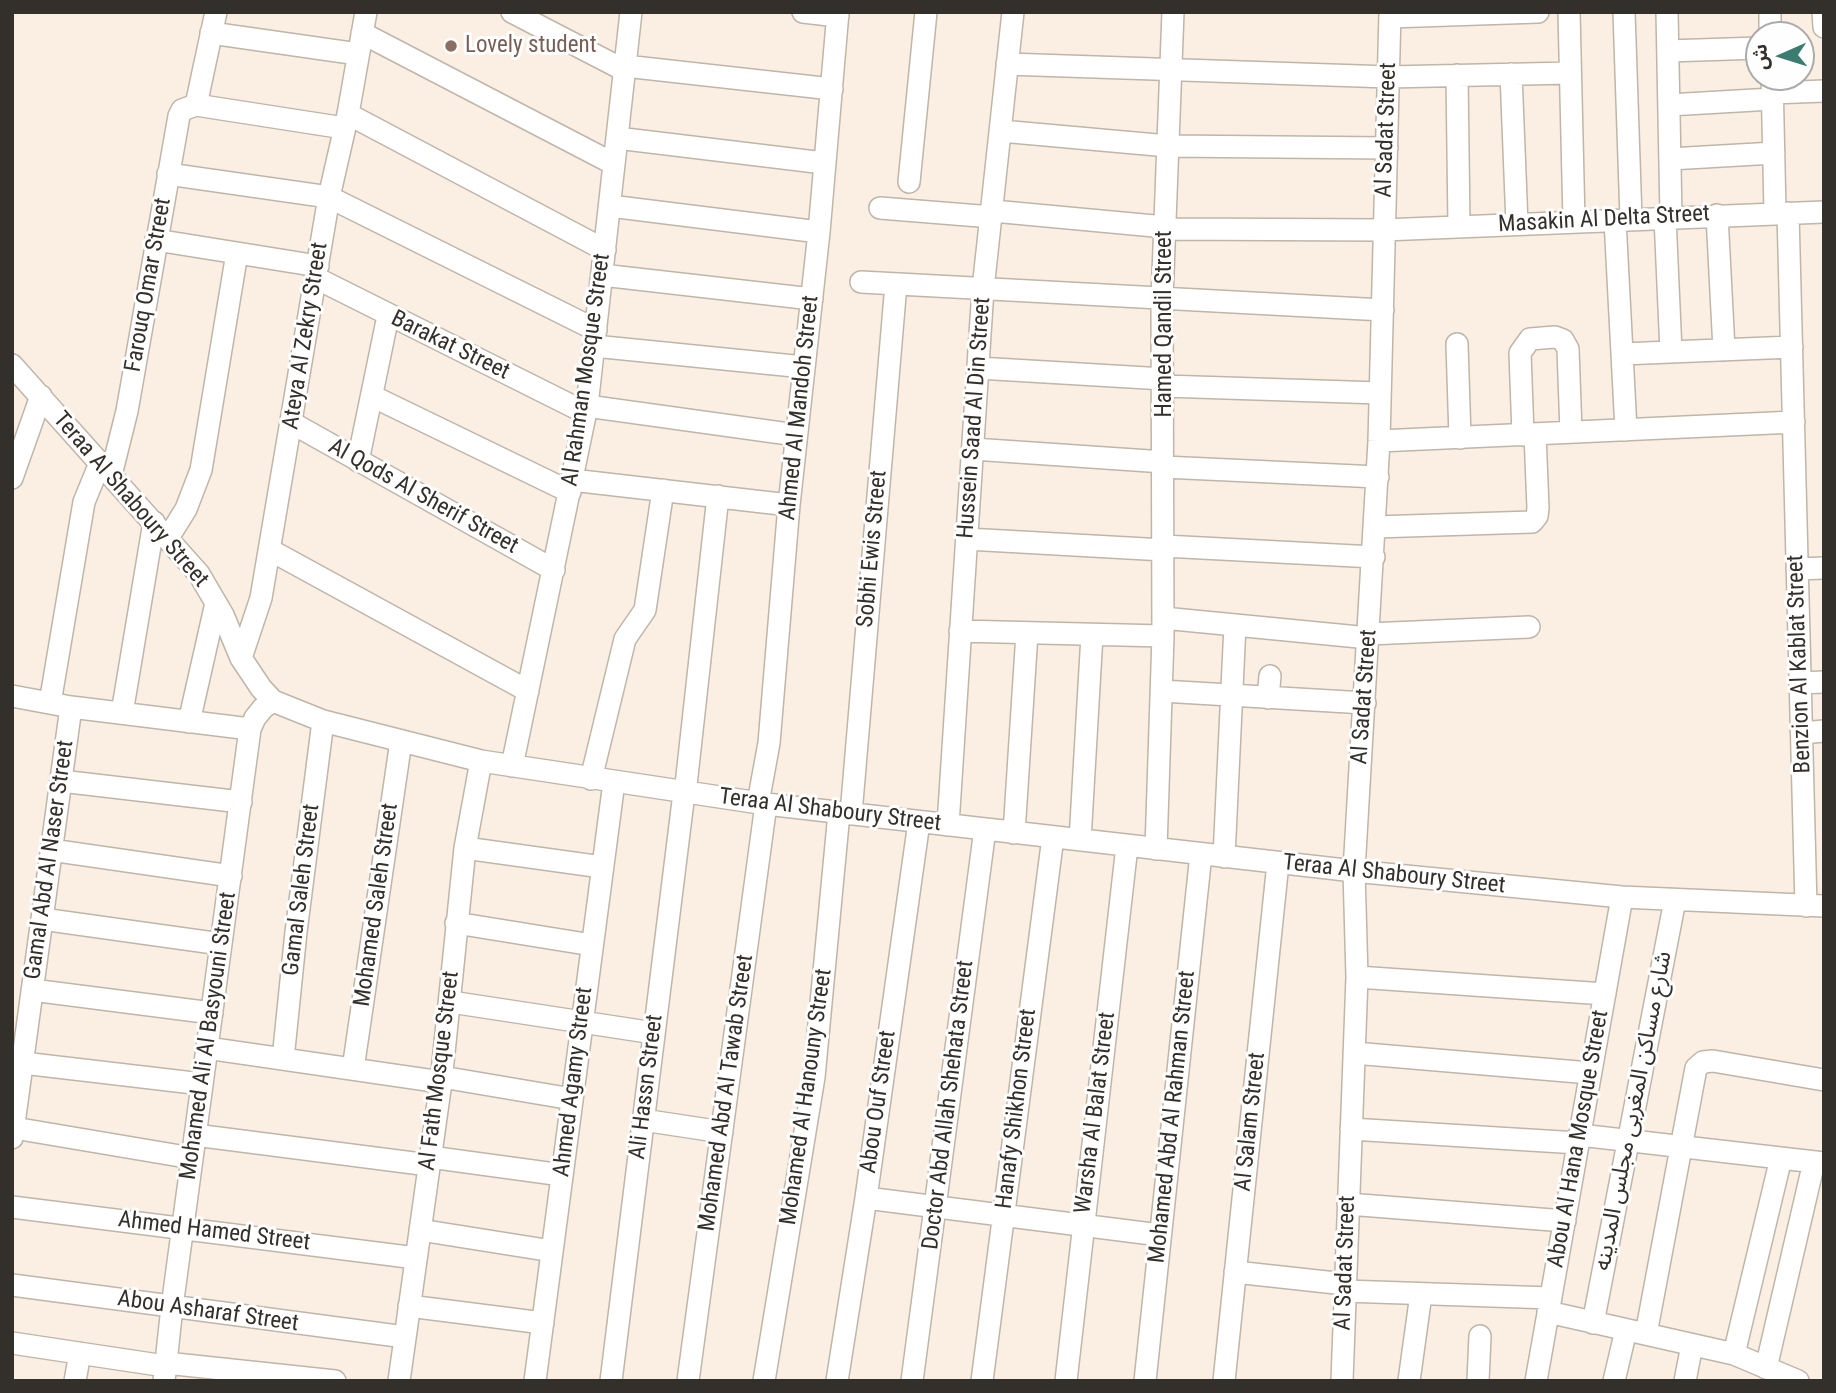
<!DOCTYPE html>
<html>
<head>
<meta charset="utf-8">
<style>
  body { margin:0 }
  #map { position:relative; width:1836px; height:1393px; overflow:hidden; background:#faefe2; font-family:"Roboto Condensed","Noto Sans Arabic",sans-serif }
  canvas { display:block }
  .frame { position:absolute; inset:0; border:14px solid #332f2a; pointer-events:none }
  .north { position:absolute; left:1745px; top:21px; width:70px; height:70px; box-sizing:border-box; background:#fefefe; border:2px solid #adaba9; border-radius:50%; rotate:267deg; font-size:19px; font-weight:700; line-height:28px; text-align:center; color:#332f2a }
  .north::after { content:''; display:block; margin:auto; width:24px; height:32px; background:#3a7d70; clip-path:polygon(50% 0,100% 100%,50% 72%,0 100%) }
</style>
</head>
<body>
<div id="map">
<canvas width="1836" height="1393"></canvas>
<div class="frame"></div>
<div class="north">ش</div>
</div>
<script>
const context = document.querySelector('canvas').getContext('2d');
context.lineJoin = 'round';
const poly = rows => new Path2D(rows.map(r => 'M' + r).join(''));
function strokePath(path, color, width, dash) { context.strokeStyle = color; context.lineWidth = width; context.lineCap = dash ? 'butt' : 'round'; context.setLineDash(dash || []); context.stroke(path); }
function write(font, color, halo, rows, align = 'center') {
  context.font = font + ' "Roboto Condensed","Noto Sans Arabic",sans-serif'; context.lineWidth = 6; context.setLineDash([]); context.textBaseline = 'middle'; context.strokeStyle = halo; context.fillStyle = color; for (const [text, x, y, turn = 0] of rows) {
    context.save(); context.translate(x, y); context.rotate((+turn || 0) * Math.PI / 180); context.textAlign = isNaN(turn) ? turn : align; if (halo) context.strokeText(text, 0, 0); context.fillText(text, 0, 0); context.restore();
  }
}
const street = poly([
  [512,12,624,70],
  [803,12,838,16],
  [1569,12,1574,221],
  [1624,12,1631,219],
  [1667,12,1671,217],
  [1770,12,1770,35],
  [1823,12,1824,27],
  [1390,17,1538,12],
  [211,33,358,54],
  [362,33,614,164],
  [1668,51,1759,48],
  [1007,64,1389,77,1570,73],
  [625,66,832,89],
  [1511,74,1517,224],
  [1457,75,1459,226],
  [1772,77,1775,212],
  [1772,93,1824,91],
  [196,105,216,12],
  [1669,105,1772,99],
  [348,114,605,250],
  [1001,131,1168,146,1387,148],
  [617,138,824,163],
  [1670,159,1774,153],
  [168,174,329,197,596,330],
  [909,182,926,12],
  [610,206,819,232],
  [880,208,992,217],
  [993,211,1165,227],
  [1788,213,1806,906],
  [1717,215,1724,350],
  [1665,217,1671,352],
  [1615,220,1626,430],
  [1165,229,1384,230,1824,212],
  [156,240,318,266],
  [602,275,812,299],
  [316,278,586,413],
  [861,282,1383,310],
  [1457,344,1460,438],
  [594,346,804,367],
  [1622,354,1792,347],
  [12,365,199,574,223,615,241,658,261,688,273,701,323,721,481,761,766,804,1354,871,1622,897,1824,906],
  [978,368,1164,379],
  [1164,386,1380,393],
  [372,396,570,492],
  [587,406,796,435],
  [292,423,554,570],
  [1523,435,1520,353,1530,339,1555,337,1563,340,1568,349,1571,432],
  [1379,441,1794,422],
  [973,449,1164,462],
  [358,461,388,316],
  [1164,467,1378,477],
  [111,475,127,411,179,116,182,110,196,105,344,128],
  [12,478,41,396],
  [572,480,789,505],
  [1375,527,1532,522,1537,516,1538,508,1535,434],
  [168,538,186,509,201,470,237,253],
  [967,539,1164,550],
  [1164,546,1374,557],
  [270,550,528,691],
  [1797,569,1824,568],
  [1163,618,1369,638],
  [960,631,1163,636],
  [1369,634,1529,627],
  [241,658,261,598,329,197,348,114,366,12],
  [1800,683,1824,682],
  [1162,691,1365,703],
  [12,696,71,707,250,729],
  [1268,698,1270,676],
  [50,703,84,502,100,463],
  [122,713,154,522],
  [189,722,216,603],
  [1802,733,1824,731],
  [512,766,587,406,631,12],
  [591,779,625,639,645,610,663,490],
  [61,781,241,802],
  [685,794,718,496],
  [758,803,769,743,789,505,819,232,838,12],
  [851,814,896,284],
  [948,825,983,289,1013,12],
  [1014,833,1027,633],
  [1080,840,1092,635],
  [465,848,602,867],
  [1156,849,1163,636,1162,299,1173,12],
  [51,850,231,876],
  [1224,857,1235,625],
  [42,919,221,944],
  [456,923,592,945],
  [1357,977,1605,994],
  [32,990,212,1013],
  [451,1002,654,1033],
  [207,1048,441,1082],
  [1354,1053,1590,1073],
  [283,1059,296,932,323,721],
  [23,1063,202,1084],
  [353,1069,401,741],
  [442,1077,572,1099],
  [643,1120,722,1132],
  [14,1128,192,1158],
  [1351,1129,1578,1143],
  [195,1135,429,1165],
  [1580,1135,1824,1163],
  [12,1138,71,707],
  [430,1157,562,1175],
  [866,1198,1160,1235],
  [1348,1204,1565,1221],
  [12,1207,416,1258],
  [420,1230,552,1251],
  [1235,1272,1345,1284],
  [12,1285,405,1337],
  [1345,1291,1551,1298],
  [409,1306,543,1323],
  [1548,1312,1734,1354,1798,1381],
  [1593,1323,1675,900],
  [1646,1334,1696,1068,1703,1062,1713,1061,1824,1080],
  [12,1343,165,1366],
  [1734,1354,1781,1158],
  [166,1363,335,1381],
  [1766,1368,1814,1162],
  [75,1381,80,1353],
  [164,1381,172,1307,250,729,255,718,263,708,273,701],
  [399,1381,441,1082,465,848,481,761],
  [535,1381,614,782],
  [611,1381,684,793],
  [688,1381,766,804],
  [764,1381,814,1077,839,813],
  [837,1381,866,1198,919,822],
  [912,1381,985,829],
  [982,1381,1053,837],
  [1066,1381,1127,846],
  [1145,1381,1201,854],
  [1224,1381,1278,863],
  [1342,1381,1357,977,1354,871,1379,441,1390,12],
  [1409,1381,1421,1294],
  [1478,1381,1480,1336],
  [1536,1381,1622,897],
  [1614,1381,1626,1330],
  [1685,1381,1692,1345]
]);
strokePath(street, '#bfb5a9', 24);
strokePath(street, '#fff', 21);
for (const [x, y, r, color] of [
  [451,46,7,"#8d6e63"]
]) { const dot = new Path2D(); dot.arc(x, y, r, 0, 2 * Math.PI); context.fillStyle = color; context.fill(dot); strokePath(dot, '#fefefe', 2.5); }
write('23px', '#785e54', '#fefefe', [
  ["Lovely student",465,46]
], 'left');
write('23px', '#332f2a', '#fefefe', [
  ["Al Sadat Street",1387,130,-88],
  ["Masakin Al Delta Street",1604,220,-3],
  ["Farouq Omar Street",149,285,-80],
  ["Hamed Qandil Street",1165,324,-90],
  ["Ateya Al Zekry Street",306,336,-81],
  ["Barakat Street",450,346,26],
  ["Al Rahman Mosque Street",587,370,-82],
  ["Ahmed Al Mandoh Street",800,408,-84],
  ["Hussein Saad Al Din Street",975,418,-86],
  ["Al Qods Al Sherif Street",423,497,29],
  ["Teraa Al Shaboury Street",130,500,49],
  ["Sobhi Ewis Street",873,549,-85],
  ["Benzion Al Kablat Street",1800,664,-92],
  ["Al Sadat Street",1365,697,-86],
  ["Teraa Al Shaboury Street",830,811,7],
  ["Gamal Abd Al Naser Street",50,860,-82],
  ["Teraa Al Shaboury Street",1394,875,6],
  ["Gamal Saleh Street",302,890,-83],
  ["Mohamed Saleh Street",377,905,-82],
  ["Mohamed Ali Al Basyouni Street",209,1036,-82],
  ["Al Fath Mosque Street",440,1071,-83],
  ["Ahmed Agamy Street",574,1082,-83],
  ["Ali Hassn Street",647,1087,-83],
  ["Mohamed Abd Al Tawab Street",727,1093,-82],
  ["Mohamed Al Hanouny Street",807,1097,-82],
  ["Abou Ouf Street",879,1102,-82],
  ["Doctor Abd Allah Shehata Street",949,1105,-83],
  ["Hanafy Shikhon Street",1017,1109,-83],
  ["شارع مساكن المغربى مجلس المدينه",1634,1111,-79],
  ["Warsha Al Balat Street",1096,1113,-83],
  ["Mohamed Abd Al Rahman Street",1173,1117,-84],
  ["Al Salam Street",1251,1122,-84],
  ["Abou Al Hana Mosque Street",1579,1139,-80],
  ["Ahmed Hamed Street",214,1232,7],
  ["Al Sadat Street",1346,1263,-88],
  ["Abou Asharaf Street",208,1312,8]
]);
</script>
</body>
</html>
